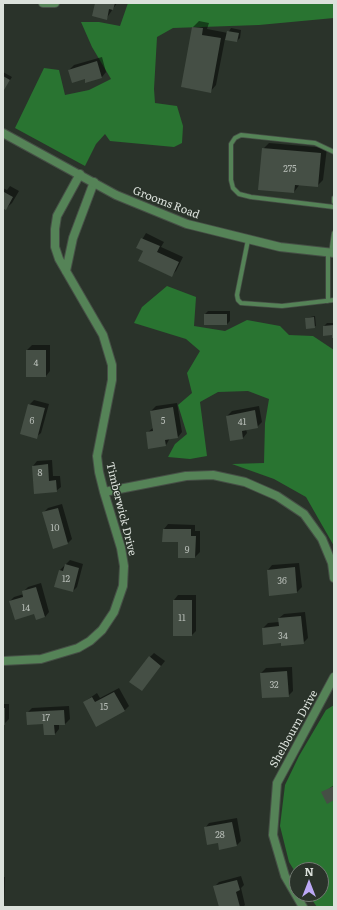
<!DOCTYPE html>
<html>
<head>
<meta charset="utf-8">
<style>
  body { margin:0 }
  #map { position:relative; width:337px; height:910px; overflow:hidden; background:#2a332a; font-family:Literata,serif }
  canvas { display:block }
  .frame { position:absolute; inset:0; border:4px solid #dbe1db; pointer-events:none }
  .north { position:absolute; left:289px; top:862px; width:40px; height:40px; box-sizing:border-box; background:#2a332a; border:1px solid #717971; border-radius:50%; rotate:0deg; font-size:11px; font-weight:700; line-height:16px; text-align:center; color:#dbe1db }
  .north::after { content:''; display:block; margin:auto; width:14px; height:18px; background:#bca9f5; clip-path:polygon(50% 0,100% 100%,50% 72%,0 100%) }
</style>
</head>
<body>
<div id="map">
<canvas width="337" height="910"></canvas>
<div class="frame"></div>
<div class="north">N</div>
</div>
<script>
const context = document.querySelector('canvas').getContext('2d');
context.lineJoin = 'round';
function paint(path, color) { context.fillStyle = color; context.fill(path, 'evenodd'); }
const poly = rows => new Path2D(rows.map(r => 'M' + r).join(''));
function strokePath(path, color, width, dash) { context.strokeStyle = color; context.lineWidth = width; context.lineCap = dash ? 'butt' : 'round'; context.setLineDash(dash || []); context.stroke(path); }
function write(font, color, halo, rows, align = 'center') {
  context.font = font + ' Literata,serif'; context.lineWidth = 3; context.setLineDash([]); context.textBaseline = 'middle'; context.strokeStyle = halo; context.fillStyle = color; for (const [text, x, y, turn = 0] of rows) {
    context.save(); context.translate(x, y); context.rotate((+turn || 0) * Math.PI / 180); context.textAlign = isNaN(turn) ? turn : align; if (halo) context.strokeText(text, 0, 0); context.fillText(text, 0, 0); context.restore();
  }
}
paint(poly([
  [128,3,334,3,334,18,259,25,173,28,157,37,154,89,155,103,177,106,183,126,182,143,174,147,110,141,105,134,96,144,85,166,15,128,44,68,59,70,65,95,89,90,111,79,92,47,81,22,99,22,120,26],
  [167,286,196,297,194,326,225,331,247,320,280,326,289,335,313,336,334,350,334,546,306,497,274,479,232,464,264,463,265,423,269,399,248,391,218,392,200,402,207,456,190,459,168,457,175,444,187,434,178,405,192,393,187,373,200,351,186,339,134,323,142,307],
  [334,705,334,907,317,907,308,894,321,894,321,870,297,870,297,875,289,862,280,826,285,785,299,756,326,710]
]), '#297431');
paint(poly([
  [96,3,117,3,106,19],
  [199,21,209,23,207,29,228,33,231,28,241,30,240,38,237,41,225,39,216,85,210,92,182,87,193,27],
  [102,57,106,72,102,77,69,70,74,65],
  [3,72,12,77,4,89,3,88],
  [269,143,327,148,323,180,317,186,300,184,294,192,263,149],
  [10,186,19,191,12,203,3,211,3,188,7,190],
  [146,233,164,242,161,247,183,257,176,271,172,275,144,251,137,248],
  [208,311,230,311,230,321,227,324,205,314],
  [315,316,316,326,307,328,306,318],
  [327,323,334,323,334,337,333,334,324,335,324,326],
  [32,345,50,345,50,371,46,376,27,376,27,350],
  [34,400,49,404,41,433,36,437,29,405],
  [177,403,182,432,178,437,170,438,166,445,147,433,154,427,151,411,156,406],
  [259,406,262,422,257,427,246,429,247,433,243,438,227,416,232,411],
  [52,460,53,476,60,476,61,487,56,491,33,466,37,461],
  [62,504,72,539,68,543,44,512,48,508],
  [168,524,195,525,195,531,200,531,200,552,195,557,179,541,164,529],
  [70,560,83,564,77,587,73,591,55,587,60,570],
  [299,563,302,587,297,592,270,595,268,570,272,565],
  [41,583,49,612,45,617,10,601,14,597,24,594,23,592,28,587],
  [178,595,196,595,196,631,192,635,174,635,174,600],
  [305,612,308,638,303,643,282,642,263,628,268,623,279,622,279,618,284,614],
  [154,653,165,661,146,685,150,657],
  [292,667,293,691,288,696,261,673,266,668],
  [119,688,129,706,124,711,84,702,97,693,100,698],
  [3,704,9,704,9,719,4,724,3,724],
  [69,706,70,719,65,724,59,724,59,729,55,734,44,723,27,713,32,708],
  [334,785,334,799,323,793],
  [237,818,241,841,237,845,219,842,205,828,209,823],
  [241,876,244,885,241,888,245,905,243,907,220,907,214,887,219,882],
  [3,877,5,877,4,907,3,907]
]), '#0007');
paint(poly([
  [95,3,115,3,113,10,109,9,107,20,92,16],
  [192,27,203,28,202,35,221,38,211,93,181,87],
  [227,31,239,33,237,42,225,40],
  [97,61,102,78,85,83,85,79,72,83,68,70],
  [3,76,10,80,4,90,3,89],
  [262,148,321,153,318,187,295,185,294,193,258,190],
  [4,192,13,197,6,210,3,209],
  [141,238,160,246,157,252,179,262,172,277,138,261,143,251,136,248],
  [204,314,227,314,227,325,204,325],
  [314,317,315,328,306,329,305,318],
  [334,325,334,338,332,338,332,335,323,336,323,326],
  [26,350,46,350,46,377,26,377],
  [28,404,45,408,37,439,20,434],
  [173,407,178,438,165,440,166,446,148,449,146,432,153,431,150,411],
  [255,410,258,428,242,431,243,439,230,441,226,416],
  [48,464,49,481,56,480,57,492,34,494,32,466],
  [58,508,68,544,53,549,42,512],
  [163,529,191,529,191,536,196,536,195,558,178,558,178,542,162,542],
  [65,564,79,568,73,592,54,587,59,570,63,571],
  [295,567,297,593,269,596,267,570],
  [36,587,45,617,36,620,34,614,15,620,9,601,23,597,22,591],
  [173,600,192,600,192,636,173,636],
  [301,616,304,644,281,646,281,643,263,645,262,628,279,626,278,618],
  [149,656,161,666,142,691,129,682],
  [287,671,289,697,262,698,260,673],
  [114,692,125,711,96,727,83,702,92,697,95,702],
  [3,708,5,708,5,725,3,725],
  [64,710,65,725,54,725,55,735,44,735,43,724,27,725,26,712],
  [334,786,334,800,327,804,321,792],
  [232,822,237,846,219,850,218,843,207,845,204,827],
  [237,880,240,890,236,892,240,907,219,907,213,886]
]), '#454f45');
const service = poly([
  [334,152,315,143,241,135,235,138,231,144,231,180,233,188,239,194,251,197,334,207],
  [334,198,334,202],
  [248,240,237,295,238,300,241,303,282,306,334,300],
  [328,253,328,301],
  [331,253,334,233]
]);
const minor = poly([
  [43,3,55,3],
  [66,271,73,238,94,182],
  [104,492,186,476,213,475,245,482,277,496,304,514,322,539,332,563,334,578],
  [3,661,41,659,78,648,90,641,102,630,114,612,123,586,124,566,121,548,104,492,99,472,97,456,112,380,112,365,103,335,59,259,55,247,55,229,57,216,80,174],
  [303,907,285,876,273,835,277,783,334,677]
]);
const tertiary = poly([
  [3,133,116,195,187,224,280,247,334,253]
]);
strokePath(service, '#464f46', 5.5);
strokePath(minor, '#464f46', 10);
strokePath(tertiary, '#464f46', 10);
strokePath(service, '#558357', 4);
strokePath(minor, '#558357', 8);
strokePath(tertiary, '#558357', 8);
write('9px', '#b6bcb6', null, [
  ["275",290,169],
  ["4",36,363],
  ["6",32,421],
  ["5",163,421],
  ["41",242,422],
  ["8",40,473],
  ["10",55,528],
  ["9",187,550],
  ["12",66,579],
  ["36",282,581],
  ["14",26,608],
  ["11",182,618],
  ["34",283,636],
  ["32",274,685],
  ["15",104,707],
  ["17",46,718],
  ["28",220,835]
]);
write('11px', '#dbe1db', '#2a332a', [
  ["Grooms Road",166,203,21],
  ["Timberwick Drive",121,509,76],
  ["Shelbourn Drive",294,729,-61]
]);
</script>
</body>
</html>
